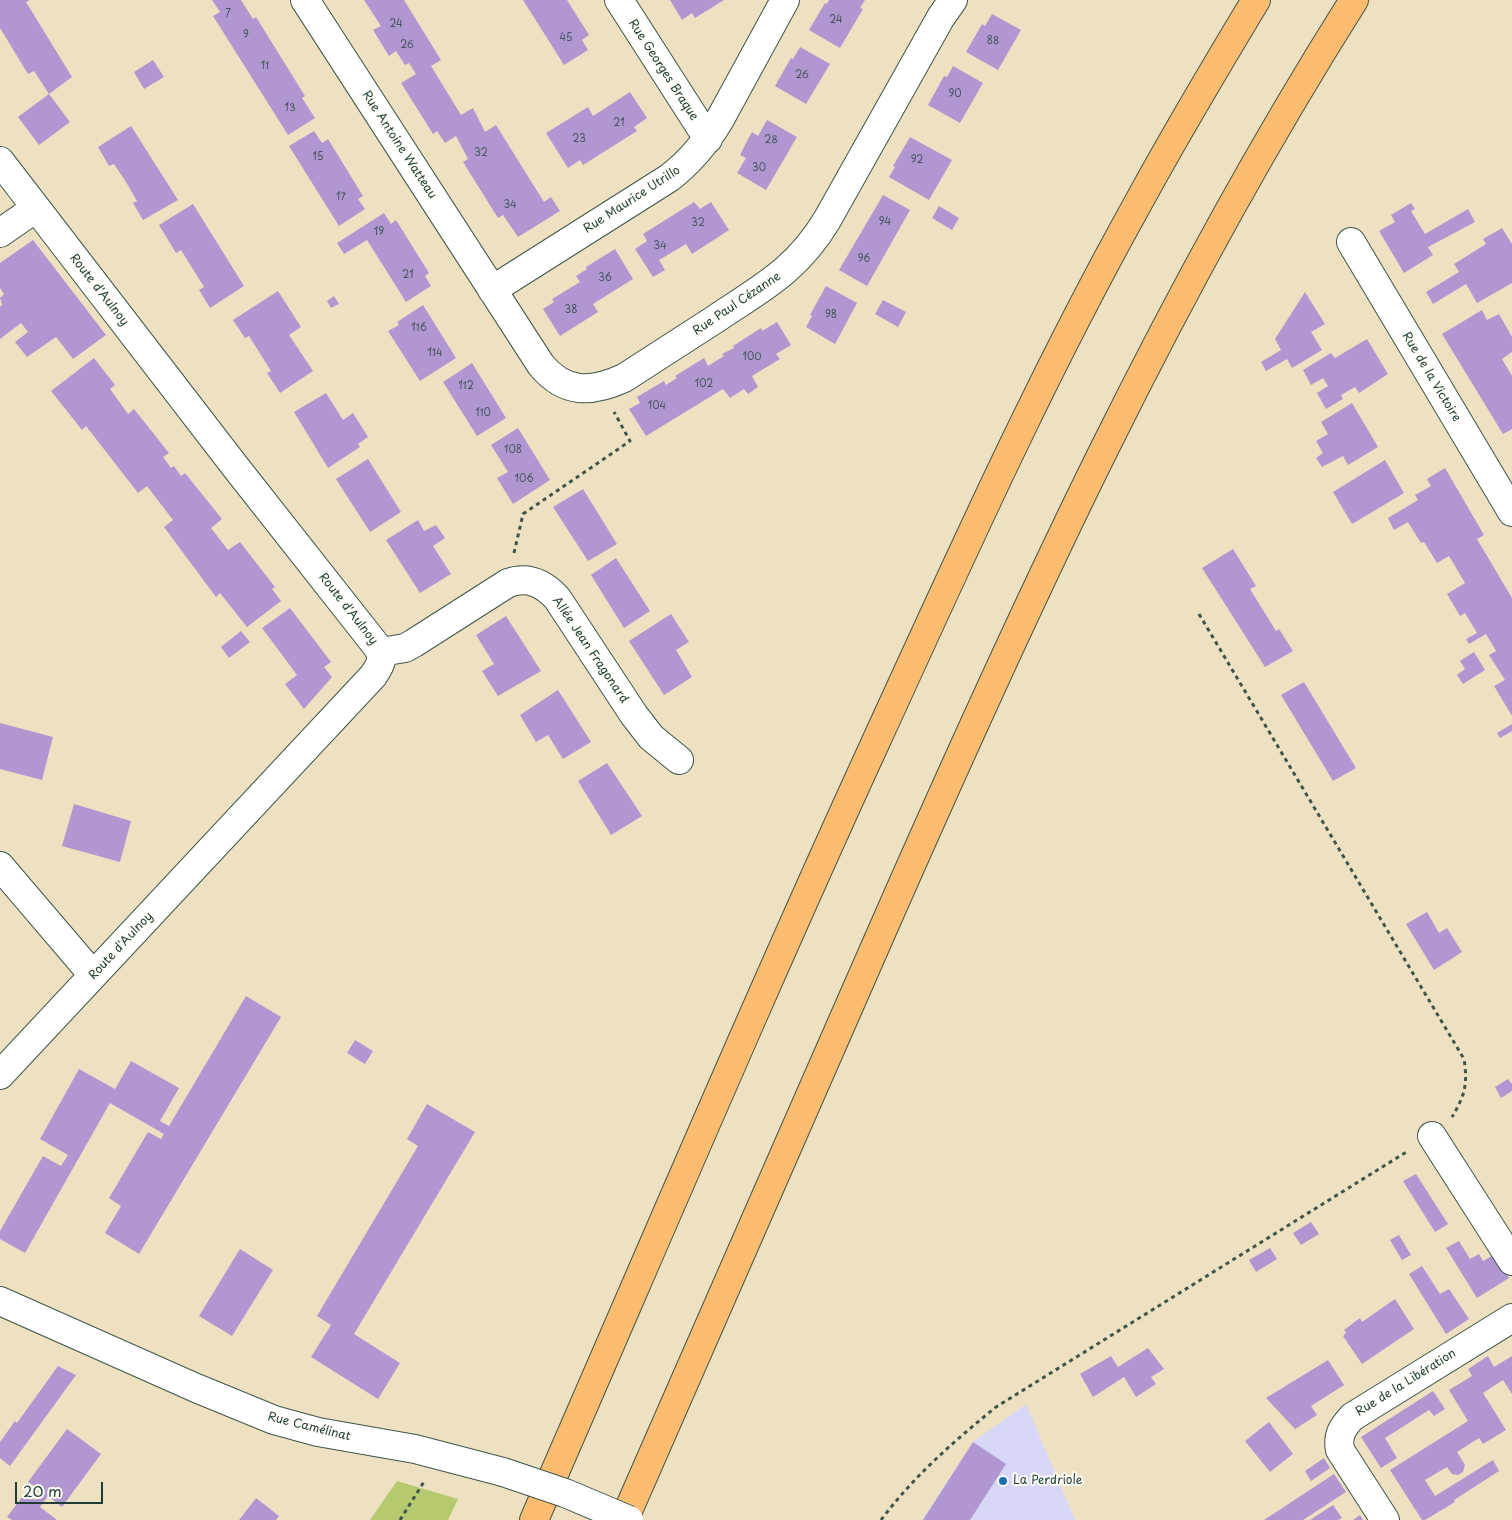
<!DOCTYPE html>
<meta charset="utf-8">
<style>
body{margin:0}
#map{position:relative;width:1512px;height:1520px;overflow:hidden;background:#eee1c2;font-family:"Playpen Sans",sans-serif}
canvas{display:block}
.scale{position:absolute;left:15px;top:1482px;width:88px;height:22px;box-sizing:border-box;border:2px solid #1f3d34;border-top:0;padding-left:6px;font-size:15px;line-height:18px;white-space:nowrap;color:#1f3d34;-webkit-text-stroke:4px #fdfcf7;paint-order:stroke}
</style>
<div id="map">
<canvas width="1512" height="1520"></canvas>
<div class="scale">20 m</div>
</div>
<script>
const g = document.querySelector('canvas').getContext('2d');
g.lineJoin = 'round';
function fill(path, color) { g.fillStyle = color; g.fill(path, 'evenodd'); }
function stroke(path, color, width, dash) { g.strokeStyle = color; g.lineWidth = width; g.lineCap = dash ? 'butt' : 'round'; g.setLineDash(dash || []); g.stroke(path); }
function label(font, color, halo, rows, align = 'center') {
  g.font = font + ' "Playpen Sans",sans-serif'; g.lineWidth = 4; g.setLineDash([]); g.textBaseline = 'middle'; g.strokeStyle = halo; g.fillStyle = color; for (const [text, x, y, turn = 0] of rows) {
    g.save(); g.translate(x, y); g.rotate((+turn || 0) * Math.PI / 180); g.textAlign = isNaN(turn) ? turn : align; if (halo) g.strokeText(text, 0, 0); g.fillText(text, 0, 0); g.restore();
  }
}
fill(new Path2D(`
 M1026,1404l49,116h-153l51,-78z`), '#d9d7f8');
fill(new Path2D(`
 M397,1481l61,18 -10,21h-78z`), '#b5ca6f');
fill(new Path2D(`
 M0,0h30l-4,2 46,75 -23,17 -15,-23 -6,3 -28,-46z
 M212,0h29l12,19 3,-2 49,79 -3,2 13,20 -27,17 -75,-119 7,-4z
 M364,0h40l37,60 -10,6 30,49 12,-7 12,24 11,-7 48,77 7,-5 9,14 -42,26 -15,-22 -5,3 -35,-56 5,-3 -12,-23 -11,7 -8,-12 -4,3 -32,-51 15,-9 -7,-11 -4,2 -9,-14 -7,5 -16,-26 8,-4z
 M523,0h44l22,35 -7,5 6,10 -24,15z
 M670,0h54l-29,18 -3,-5 -10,7z
 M829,0h36l-5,8 3,1 -23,39 -31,-18 16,-27 2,1z
 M992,14l29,16 -23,40 -32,-18 16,-28 3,2z
 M800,47l30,17 -24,40 -31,-18 16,-28 2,1z
 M153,60l11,17 -20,12 -10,-17z
 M953,66l30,17 -23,40 -32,-18 16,-29 3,1z
 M630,92l17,26 -13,9 3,4 -54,34 -3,-5 -12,8 -22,-35 42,-26 5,9z
 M49,94l21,28 -31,23 -21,-28z
 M767,120l30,17 -31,53 -29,-17 9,-15 -6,-3 6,-12 6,-11 6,4z
 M131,126l47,74 -35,20 -10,-17 4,-2 -11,-19 -12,-18 -5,2 -11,-19z
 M314,131l8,12 6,-4 35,57 -5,3 7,10 -26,17 -50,-80z
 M910,137l42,23 -23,40 -40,-23 6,-10 -2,-1z
 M883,195l27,15 -43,76 -28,-16z
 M694,202l6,7 11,-7 18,28 -37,24 -6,-10 -27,16 6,10 -12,7 -18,-28 12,-8 -4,-7z
 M1411,203l4,6 -4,2 14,23 43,-25 7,13 -47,25 5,8 -29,18 -25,-42 16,-9 -4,-7z
 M193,204l51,82 -34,22 -11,-18 5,-3 -23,-37 -5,3 -17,-28z
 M939,206l20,12 -7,12 -20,-12z
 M384,213l7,11 5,-4 33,53 -4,3 6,10 -25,16 -39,-62 -23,14 -7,-11z
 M1502,228l10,16v39l-35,20 -11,-19 -33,20 -7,-12 33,-20 -5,-8 32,-20 -3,-5z
 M33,240l73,95 -33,24 -17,-22 -29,20 -12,-15 13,-10 -7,-9 -21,16v-32l2,-2 -2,-7 4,-4 -4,-6v-25z
 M615,249l18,30 -40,25 5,8 -38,24 -17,-27 11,-7 -2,-3 28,-17 -4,-6 11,-7 -1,-2z
 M826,286l31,17 -22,41 -29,-17 6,-11 -2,-1z
 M278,291l23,36 -12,8 24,36 -33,22 -13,-20 4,-2 -22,-35 -4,2 -12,-18z
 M1305,292l20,32 -14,8 11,18 -30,18 -5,-9 -21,12 -5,-9 20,-12 -6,-11z
 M334,296l5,8 -8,4 -4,-7z
 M883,300l23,12 -8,15 -23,-13z
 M423,305l33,53 -36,23 -32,-50 11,-6 -2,-3z
 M1482,310l5,10 12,-6 13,23v15l-10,7 10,17v53l-9,5 -61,-100z
 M777,322l14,23 -15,9 4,5 -28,17 6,11 -10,7 -4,-5 -14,9 -7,-9 -77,47 -17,-27 11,-6 -3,-6 27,-16 2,4 11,-7 -2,-2 29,-18 4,8 16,-10 -2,-2 12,-6 -1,-2 28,-18 1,3z
 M1367,339l21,35 -29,19 -4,-6 -14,8 2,4 -17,10 -9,-16 11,-7 -5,-8 -12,7 -8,-15 28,-17 4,5z
 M94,358l21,27 -5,4 18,25 6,-5 35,44 -6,4 8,11 3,-2 7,10 4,-3 37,46 -11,9 17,22 12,-8 35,45 -3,2 9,12 -34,26 -27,-34 -4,4 -52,-70 9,-7 -26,-34 -9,7 -52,-67 -4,4 -31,-39z
 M472,363l34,55 -29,18 -34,-54z
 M326,393l17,27 10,-7 15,24 -10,7 2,3 -32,21 -34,-56z
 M1352,403l26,44 -30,18 -5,-9 -21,11 -6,-9 7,-5 -7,-12 12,-7 -7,-12z
 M518,428l32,52 -37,24 -16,-26 11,-6 -17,-27z
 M368,459l33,53 -31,20 -34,-53z
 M1385,460l19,33 -52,31 -19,-32z
 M1445,468l39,67 -7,4 35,59v118l-18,-30 11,-6 -16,-25 7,-4 -10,-17 -17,10 -3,-5 11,-6 -12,-20 -5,3 -13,-22 18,-11 -16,-27 -12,7 -13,-21 -3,1 -13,-21 -14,8 -6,-12 30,-18 -3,-5 16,-9 -4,-7z
 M583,489l34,55 -29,17 -35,-54z
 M418,520l6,11 12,-6 9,13 -12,8 18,28 -31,19 -34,-53z
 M1233,549l23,37 -6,3 26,42 3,-2 14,22 -28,16 -63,-99z
 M616,558l34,53 -26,17 -33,-53z
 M290,608l41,54 -7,5 8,10 -28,32 -19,-25 12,-9 -35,-47z
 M671,614l18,28 -13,8 16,27 -28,18 -35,-54z
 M506,616l35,55 -43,25 -16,-25 12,-7 -18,-29z
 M241,631l9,11 -21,16 -8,-11z
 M1474,652l11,18 -22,14 -6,-9 8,-6 -5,-8z
 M1304,682l52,86 -23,13 -52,-86z
 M558,690l33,52 -28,17 -15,-24 -12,7 -16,-27z
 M0,723l53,14 -11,43 -42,-11z
 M1512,724v7l-12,7 -3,-5z
 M607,763l35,53 -31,19 -33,-54z
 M74,804l57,17 -11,41 -58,-16z
 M1427,912l12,21 8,-5 15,24 -28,18 -28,-46z
 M246,996l35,21 -142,237 -34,-21 16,-27 -12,-8 39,-66 13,7 3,-5 -54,-31 -85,150 -25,-14v-8l43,-75 18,10 7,-11 -28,-16 39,-70 36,20 16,-28 48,27 -19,33 9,5z
 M355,1040l18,11 -8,13 -18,-11z
 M1508,1079l4,5v7l-11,7 -6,-11z
 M427,1104l48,28 -121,202 46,29 -22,36 -67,-42 20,-32 -14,-9 101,-170 -11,-7z
 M1416,1174l32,50 -13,8 -32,-51z
 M1311,1222l8,12 -18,11 -8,-12z
 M1399,1235l12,20 -9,5 -12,-20z
 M1459,1241l11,18 9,-5 4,7 12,-7 14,24 -32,20 -31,-50z
 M1270,1248l7,11 -21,13 -7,-12z
 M240,1249l33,21 -41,66 -33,-20z
 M1422,1266l18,28 9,-5 20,30 -23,15 -37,-60z
 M1395,1299l19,30 -52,35 -19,-28 3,-3 -2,-3 16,-12 2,4z
 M1148,1348l16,21 -13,8 5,7 -20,13 -12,-20 -31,20 -13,-23 31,-18 7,11z
 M1488,1356l6,11 18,-11v38l-9,-14 -20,13 23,37 -23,14 -4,-6 -22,14 8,13 -2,7 -5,3 -6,-1 -5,-7 -22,13 10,16 58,-36 6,11 -45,29 1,2 -30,18h-3l-32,-50 78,-49 -19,-31 23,-14 -4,-7z
 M1328,1360l16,25 -33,21 6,9 -22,14 -29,-31z
 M58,1366l18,9 -66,91 -10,-8v-16l15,-21 2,2z
 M1433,1391l12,18 -11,7 -5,-6 -44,28 12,20 -16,10 -20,-31z
 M1269,1422l24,32 -23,18 -25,-31z
 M67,1429l34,25 -39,53 -14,-11 -8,11 17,13h-45l-5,-3 18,-24 10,7 6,-9 -13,-9z
 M973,1442l33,22 -36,56h-47z
 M1324,1458l6,10 -19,13 -6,-10z
 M1334,1474l12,18 -43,28h-39z
 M256,1498l23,18 -3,4h-37z
 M1333,1505l9,13 -4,2h-28z
 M1360,1515l3,5h-10z`), '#b197d1');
const minor = new Path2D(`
 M305,0l236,365c24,29 50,28 83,13 31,-20 62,-40 93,-60 46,-31 80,-48 110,-98l114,-203 12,-17
 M619,0l89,139
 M0,161l234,304 141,179c10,13 7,19 -2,32l-373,399
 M0,233l36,-25
 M1351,242l161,270
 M492,290l177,-112c21,-16 36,-34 50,-57l66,-121
 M381,652l24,-4 9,-5 94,-60c20,-7 35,0 49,15l77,117 17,22 28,23
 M0,866l93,109
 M1432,1136l80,125
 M0,1301l196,87 78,32 44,12 97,17 88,23
 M1385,1520l-45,-70c-3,-15 3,-23 12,-33l160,-99`);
const highway = new Path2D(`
 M534,1520c114,-261 225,-524 344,-783 82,-179 163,-360 259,-532 38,-70 78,-137 119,-205
 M624,1520c87,-199 175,-399 262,-598 139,-316 283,-630 468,-922`);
stroke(minor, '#3e5649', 30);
stroke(highway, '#3e5649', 30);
stroke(new Path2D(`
 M514,553l9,-39 107,-73 -16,-29
 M1199,614l265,445c4,25 1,36 -12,58
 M400,1520l25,-40
 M881,1520c33,-44 72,-78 115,-113l412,-256`), '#3e5649', 3, [4, 4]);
stroke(minor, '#fff', 28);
stroke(highway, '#fdbc6f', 28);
const minorBridge = new Path2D(`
 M503,1472l62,21 64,27`);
stroke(minorBridge, '#3e5649', 30, []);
stroke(minorBridge, '#fff', 28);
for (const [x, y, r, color] of [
 [1003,1481,5,"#1f6fb2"]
]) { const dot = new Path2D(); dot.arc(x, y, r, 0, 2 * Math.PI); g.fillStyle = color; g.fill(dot); stroke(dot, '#fdfcf7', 2); }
label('10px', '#44545b', null, [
 ["7",228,14],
 ["24",836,20],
 ["24",396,24],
 ["9",246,35],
 ["45",566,38],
 ["88",993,41],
 ["26",407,45],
 ["11",265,66],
 ["26",802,75],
 ["90",955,94],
 ["13",290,108],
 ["21",619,123],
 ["23",579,139],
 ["28",771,140],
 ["32",481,153],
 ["15",318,157],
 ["92",917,160],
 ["30",759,168],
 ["17",341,197],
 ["34",510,205],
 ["94",885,222],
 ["32",698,223],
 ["19",379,232],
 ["34",660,246],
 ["96",864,259],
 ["21",408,275],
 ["36",605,278],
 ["38",571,310],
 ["98",831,315],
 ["116",419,328],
 ["114",435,353],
 ["100",752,357],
 ["102",704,384],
 ["112",466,386],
 ["104",657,406],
 ["110",483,413],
 ["108",513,450],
 ["106",524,479]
]);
label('12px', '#1f3d34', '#fdfcf7', [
 ["Rue Georges Braque",663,70,57],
 ["Rue Antoine Watteau",399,145,57],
 ["Rue Maurice Utrillo",632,200,-33],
 ["Route d'Aulnoy",99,290,52],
 ["Rue Paul Cézanne",737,304,-34],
 ["Rue de la Victoire",1431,377,59],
 ["Route d'Aulnoy",348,609,52],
 ["Allée Jean Fragonard",590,650,56],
 ["Route d'Aulnoy",121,946,-47],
 ["Rue de la Libération",1406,1383,-32],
 ["Rue Camélinat",309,1427,14]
]);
label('12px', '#1f3d34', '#fdfcf7', [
 ["La Perdriole",1013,1481]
], 'left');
</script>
